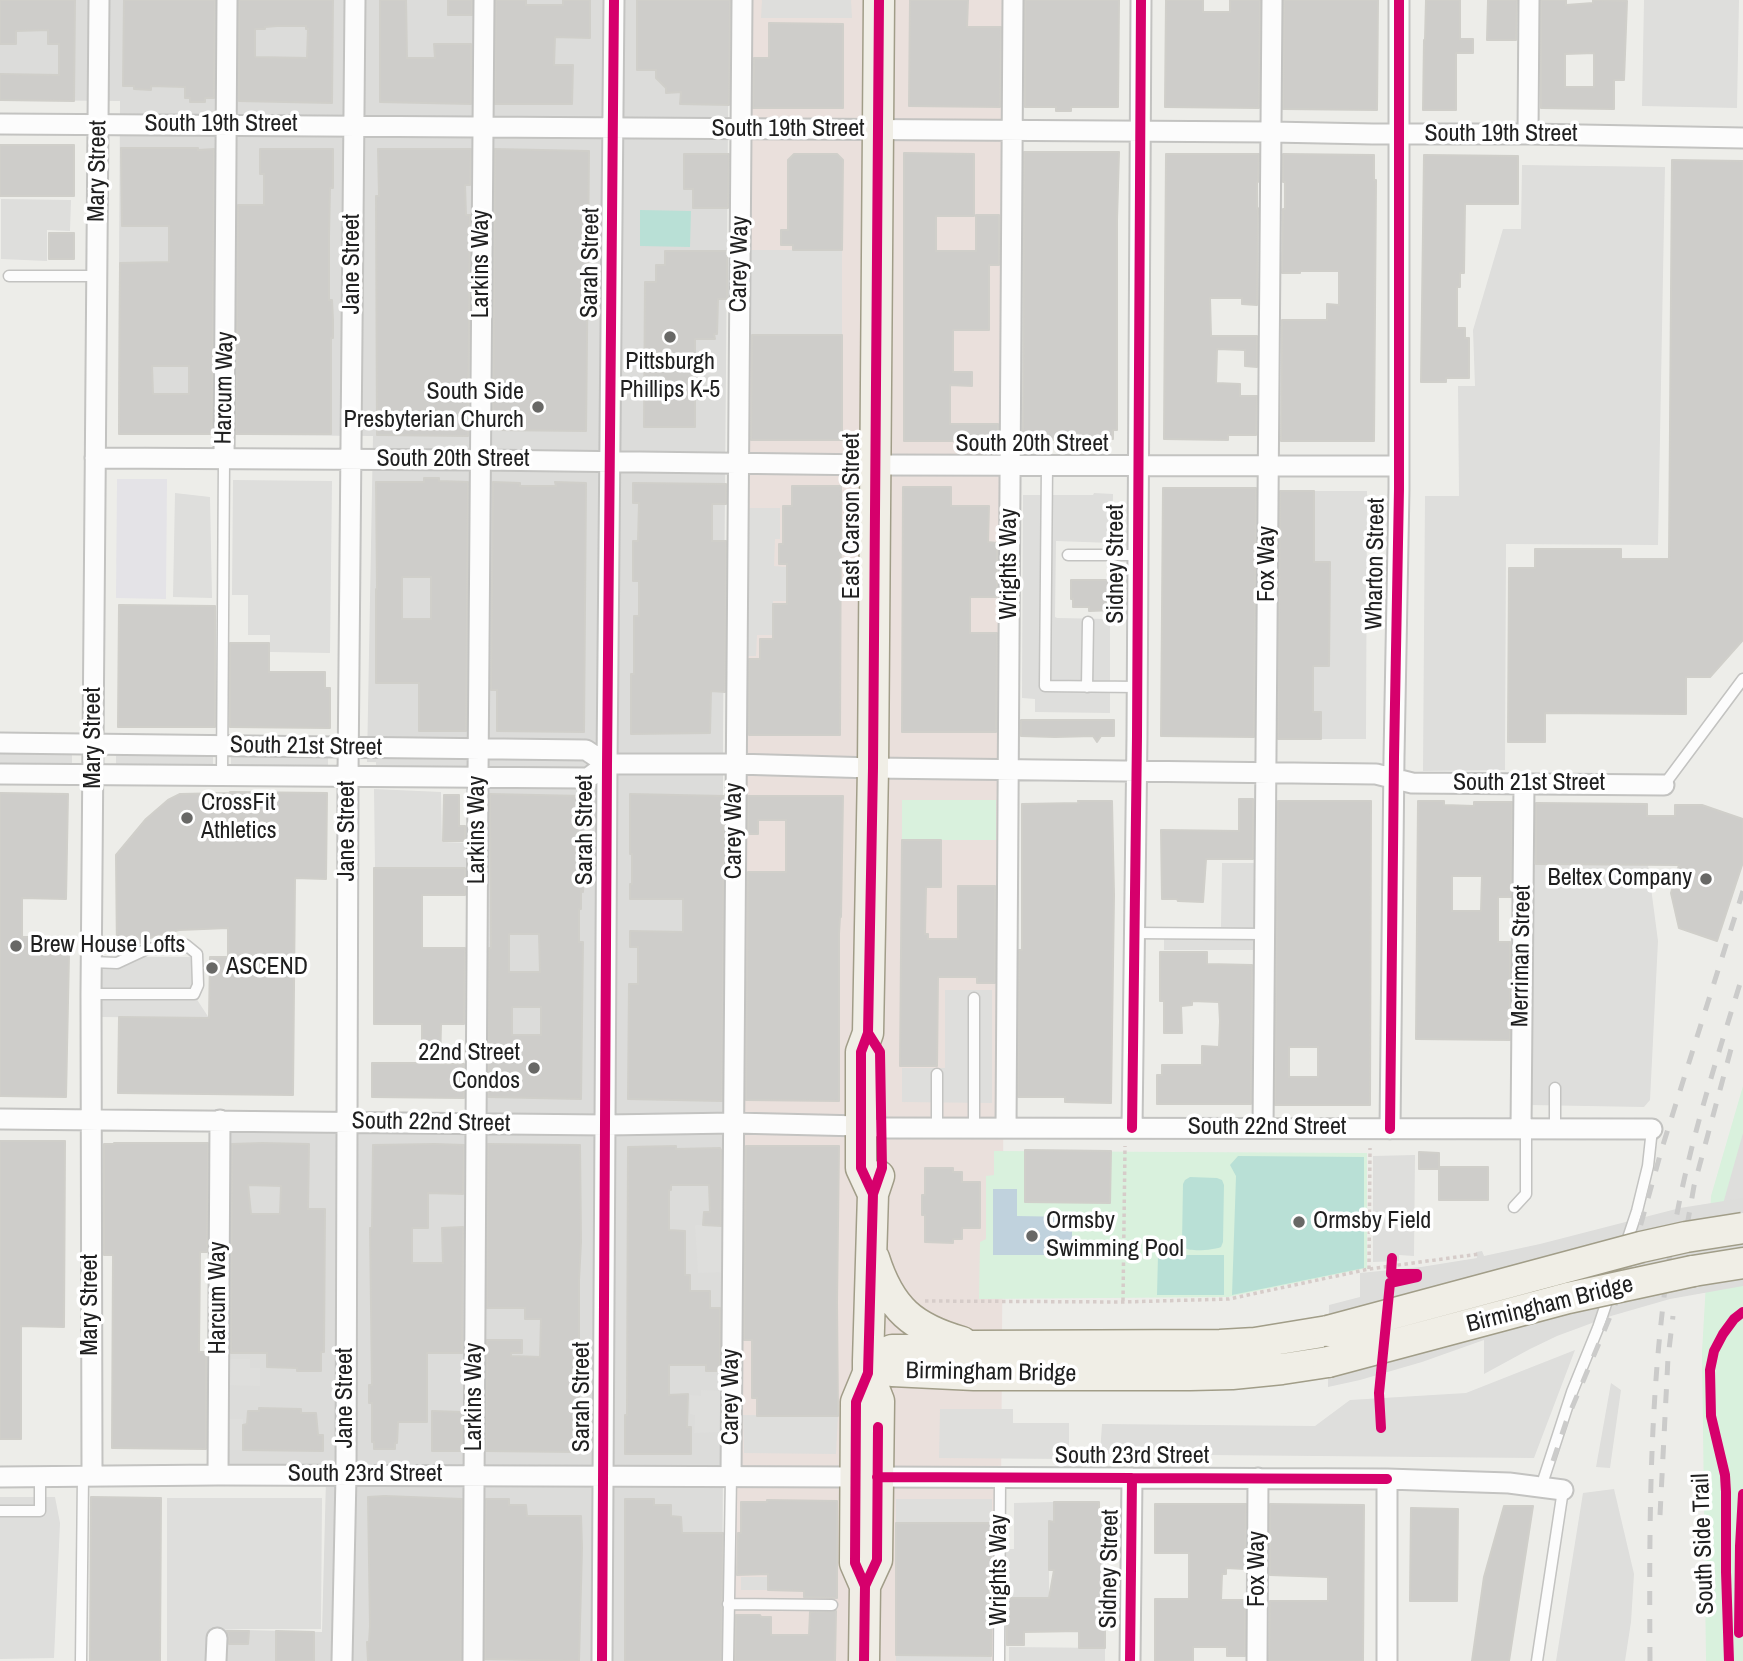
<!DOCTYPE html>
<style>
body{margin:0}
canvas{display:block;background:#edede9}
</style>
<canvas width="1743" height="1661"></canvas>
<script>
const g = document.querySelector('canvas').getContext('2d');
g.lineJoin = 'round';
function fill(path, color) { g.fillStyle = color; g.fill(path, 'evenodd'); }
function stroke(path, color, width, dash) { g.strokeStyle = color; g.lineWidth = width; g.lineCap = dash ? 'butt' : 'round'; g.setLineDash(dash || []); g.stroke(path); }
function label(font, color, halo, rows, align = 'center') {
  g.font = font + ' "Archivo Narrow",sans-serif'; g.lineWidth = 7; g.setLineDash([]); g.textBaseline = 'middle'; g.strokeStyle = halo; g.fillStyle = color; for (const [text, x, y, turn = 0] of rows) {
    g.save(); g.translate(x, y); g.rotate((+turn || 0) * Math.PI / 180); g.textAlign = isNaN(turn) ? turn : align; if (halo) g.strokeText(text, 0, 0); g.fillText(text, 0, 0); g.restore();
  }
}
fill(new Path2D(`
 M0,0h729l-6,734v718l-1,209h-515v-32l115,3 4,-153 -108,-3 3,-351 249,4 1,-365 -104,-2 6,-326 -255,-2 2,-333 -120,-1z`), '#dcdcda');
fill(new Path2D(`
 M741,0h265l-1,858 -5,803h-270z`), '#eae0dc');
fill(new Path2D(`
 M902,800h94v40h-94z
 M1743,1086v575h-37l-4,-309 9,-156z
 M994,1151l373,2v115l-139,29 -249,2 1,-57 6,-3v-63l8,-1z`), '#d9f1dd');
fill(new Path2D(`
 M640,210l51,1 -1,36 -50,-1z
 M1238,1156l126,1v111l-132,27 4,-119 -6,-11z
 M1190,1177l27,1 5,2 2,5 -1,57 -2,5c-7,3 -30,5 -36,1 -1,-1 -2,-3 -3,-5l1,-59 2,-4z
 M1158,1255h66v40h-67z`), '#b9e0d6');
fill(new Path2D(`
 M762,0h89l1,18h-91z
 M1644,0h95l-2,108 -95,-2z
 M1522,165l143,2 -7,378 -152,-1 -1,226 -82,1 2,-275h34l-1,-110h17l-2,-56 30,-101h18z
 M1,199l70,1 -1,31 -23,-1v31l-46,-2z
 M746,250h96v85h-97z
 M233,480l99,1 -2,172 -60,-1v-17h-22v-40h-16z
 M1314,491h53l-1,248h-45v-27h-8v-46h16l1,-103 -16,-1z
 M175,493l35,4 2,101 -39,-1z
 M1094,493l19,1 -1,49 -56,-2 -1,76 2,1 53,1v94l-75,-1v-13l-13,-1 1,-203h70z
 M746,508h34v31h-5l-1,27 12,1v34h-13v34h-16l-1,21h-10z
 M0,750h72v17h-72z
 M116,753h97v15l-97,-1z
 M231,753l97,1v15h-97z
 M485,755h101v14h-101z
 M376,756h94v15h-94z
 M374,789l67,3 1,50 27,1v24h-94z
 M1222,863h33v87h-91v-23h57z
 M1533,864l115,1 10,76 -8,159 -6,7 -114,-2z
 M138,957h55l1,38 15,23 -109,-1 1,-48h16z
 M945,990h47v113l-90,-1v-34h43z
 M1743,1133v130l-35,-6z
 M1415,1155l-1,101 -15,-1v6l-26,1v-106z
 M726,1224l1,48 -29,1 -3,-48z
 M1575,1350l-41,108 -434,-4 2,-30 213,2 35,-26 116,-7z
 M226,1359h24v9h10v18l-34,-1z
 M1611,1383l10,7 -11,78 -14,-1z
 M701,1390l22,1v41l-29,1 1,-18 -5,-1v-19l11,1z
 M940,1409h73v14h56v36l-130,-1z
 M743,1415l95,1 -2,38 -92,-1z
 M227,1419h16v31h-16z
 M1614,1489l20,85 -3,48 -6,39h-69l27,-168z
 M0,1497h55l5,26 -6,135 -54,1z
 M167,1498h155l-1,131h-113l-1,32h-40z
 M896,1499h96v24h-96z
 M1054,1502v19l-5,1v75h-49l-1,-48h15v-46z
 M741,1577h27v13h-27z
 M1009,1647l96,1v13h-96z
 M896,1655l95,1v5h-95z`), '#dededc');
fill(new Path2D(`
 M117,479h50l-1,120 -50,-1z`), '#e4e3e7');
fill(new Path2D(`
 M993,1189h24v27l55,1v38h-79z`), '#c0d2dd');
fill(new Path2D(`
 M1743,1198v88l-73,13 -59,17 -54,20 -27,13 -46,25v-34l-62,22 -62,18 -32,7 1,-82 31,-8v-24l61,-6 56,-9 -1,-6 6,-1 2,5 56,-12 140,-36z`), '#dddddb');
const building = new Path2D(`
 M0,0h75l-1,101 -74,-1v-26l59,1v-31h-11v-14l-32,1v13h-16z
 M124,0h91l-1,98h-9v4h-15v-4h-5v-11l-34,-1v4l-17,-1v-3h-11z
 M239,0h94l-1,103 -93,-2zM277,26h29v3h2l-1,29 -52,-1v-28h10v-2z
 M380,0h26l1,58h28l-1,-14h37v60l-91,-2z
 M448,0h24v15h-24z
 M496,0h30v5h37v-5h27v38l-35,-1 -1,28h19l-1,39h-77z
 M637,0h93l-1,105 -49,-1 1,-12 -15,1v-5l-10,-10v-8h-19z
 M910,0h58l-1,27h34l-1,80 -91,-1z
 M1025,0h94l-1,107h-47v4h-15v-4h-31z
 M1166,0h37v12h27v-12h30l-1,108 -94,-1z
 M1284,0h94l-1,110 -94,-1z
 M1426,0h34v39h13v14h-17v57h-33l1,-70h1z
 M1488,0h29l-1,40h-29z
 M1541,0h25v5l27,-2v-3l34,1 -3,79h-10v29l-73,-1zM1594,53v34h-29v-33z
 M769,23l74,1v84h-90l1,-50h15z
 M0,145h74v51h-74z
 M121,148h77v2l16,-1 -2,285h-93l1,-171 49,-1v-36h-47zM152,366h37v28h-36z
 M260,149h73v39h-3l-1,48v64h3l1,20v18h-2v96h-95l2,-229h26v-31h-4z
 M378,149h93l-1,36h-5l1,30h4l-2,221 -91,-1 -1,-239h3z
 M495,149l94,2 -3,280 -93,-1z
 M1024,152h95l-2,68v210h-4v9l-90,1z
 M904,153l70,1v62h-38v35h40v-36h23v50h-10v65h-36v42h19v14l-22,-1v39h48v17h-94z
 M684,154h45l-1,54h-35v-19h-9z
 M794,154h43l6,6 -1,90h-49v-5h-12v-15h7v-70z
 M1166,154h93l-1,28h-1v26h1l-1,97 -15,-1v-6h-32l1,38h46v31l-12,-1v-16l-28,-1 -1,34 24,1v12h17l-1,39h-28v5l-64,-1z
 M1283,154l91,1v25h2l-2,261h-93l1,-121h45v-16l12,1v-34h-39v2h-18l1,-64h2v-27h-2z
 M1424,155l94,1v48h-53l-1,69h-4v14h-3v41h8v10h4v40h-23v4h-25z
 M1672,160l71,1v479l-33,37h-24v37l-141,-1v29h-37l1,-174h26v-19h86v10h48z
 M49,233h25v26h-25z
 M665,251h62v48h-9l-1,35h-3l1,5h-20v88h-51l1,-145h11v-17h9z
 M752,335h90v105h-91z
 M424,478h15v3l29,1 -2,249h-47v-48h-43v-94h1l-1,-107h48zM402,577h29v42h-29z
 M493,482l27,1v3h36l-1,-4 31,1 -2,249 -87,-1v-41h-6z
 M633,483l93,1v20h-14v37h14l-1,151 -14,-1 -1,42 -79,1v-60h3v-58h5v-35h-6v-40h5l1,-38h-6z
 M792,486h49l-1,249h-91v-76h11v-20h13v-35h14v-40h-8v-20h4v-38h9z
 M903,487h48v19h38l-1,36 9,1v54h-27v36h27l-1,99h-94z
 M1163,488h93l-2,249 -93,-1z
 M1280,491h34v71h16l-1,104h-16v46h8v27h-43z
 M1071,580h44v30l-26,1v-4h-16v-8h-2z
 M119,605l96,1v121h-97z
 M230,643h39v29h56v16h5v40l-100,-1z
 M1021,720h93v16h-13l-4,6 -4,-6 -38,1 -34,-1z
 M230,792l97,1 -1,86 -31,-1 -2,217 -175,-2 1,-76 90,1 1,-61h18v-29l-49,2 -29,8 -33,16 -1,-99 30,-36 22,-19 12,-6 50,-1z
 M0,793l68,1 -2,105 -44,-1v39h9v17h38l-3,143 -66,-1z
 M490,794l93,2 1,80 -1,16 -2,-1v18h-2v33h4l-2,157 -93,-2 1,-149h2zM509,934h30l1,38h-31zM512,1007h29v28h-29z
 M630,794l94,2 -2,305 -94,-2 1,-115h9v-37h-8v-16l53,1v-33h-53v-15h2v-30h-2z
 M444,795h15v31h6v15h-22z
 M748,796h95l-2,121h-1l-1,17v167l-93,-1 2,-228h38v-52h-28v14h-10z
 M1239,799h14v60h-47l-3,43 -25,-1 -1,-2h-15l-1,-69 78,1z
 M1078,801h34l2,94 -3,208 -46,-1v-5h-47l1,-147h3v-146l57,-1z
 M1278,801h93l-1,304h-95zM1289,1047h29v30h-29z
 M1418,801h26v4l30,1v-4h38l-1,95h-13v45h12v98l-94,-1zM1452,876h30l-1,35h-29z
 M1536,803l111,1v12h28v-11h27l41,14v43l-26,79 -38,-13 -8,-35 8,-28 -143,-1z
 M902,840h39v47h-15l-1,47h3v5h30v-53h37v97h-18v-6h-39l-1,89h-37z
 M374,868h91v27h-43v53h43l-1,76h-23l-1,40h24v34l-92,-1v-34h50v-39h-48z
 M1160,952h47v12l45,1 -1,139h-94v-29h5v-10h40v-19l17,1 1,-26 -1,-19 -27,-1v4l-11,1 1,27h-18v-32h-4z
 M0,1141h65l-1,186 -43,-1v113h-21z
 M114,1143h94l-1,109h-7l-1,100h7v97l-94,-1 1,-193h-9v-111h10z
 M262,1143l47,1 -1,65h17l-1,143h-3v19h-24v-3l-30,-1v-14h-36l1,-209zM248,1185l33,1 -1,28h-29z
 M435,1144l29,1 -1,49 -35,-1v35h-16v35h31l-1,-35 21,-1 -1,126h-35v69h-29l-1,21h-2v6h-21v-7h-2v-39h-3v-18h3l-2,-157h2l1,-83z
 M488,1144l92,1 1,97 -2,38v135h-2l-1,37 -90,-1 1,-111h35v13h-11v3l29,1 1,-38h-16v-11h-38z
 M676,1146v3l44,-1 1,2v76l-18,-1 1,-13h6l-1,-27h-38v5h-2v40l16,1v44h5v16h20v17h10v63h-14v-6h-37v30l19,-1 -1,33h4v27h-66v-39h2l1,-268z
 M746,1146h93l-2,156 1,114h-81v-18h-5v-58h-8z
 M1025,1150l86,1 -1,52 -85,-1z
 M1419,1152l20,1v14h49v33h-49v-31h-20z
 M925,1168h28v4h9v10h18v46h-18v11h-9v4l-28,-1v-27h-3v-20h3z
 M259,1408l42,1v4h15l2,22h5v16l-80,-1v-25l4,-1 1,-13h11z
 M432,1411l30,1v39h-30z
 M385,1496l77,3 -1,162h-93l-1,-19h2l1,-16 -2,-129z
 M91,1497l70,1 -1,163h-70z
 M486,1499h23v6h17l1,11h54l1,32 -3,113 -94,-2z
 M625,1499h29v6h17v11l10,1 1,16h41l-2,128h-96z
 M767,1500l70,1v97l-33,-1v-6l-36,-1v-16l-31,1 1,-42h3v-31h26z
 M1054,1502h45v9h8l1,37 -3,1v99h-26v-17l-55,1v13h-17v-47h42l5,-28h-5v-49l5,1z
 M1155,1504h91l-1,65 -19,-1v6h-4l-1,26h24v56h-18v-9h-34v14h-38v-62h34v-46h-34z
 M1270,1504l94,1 -1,156h-94l1,-60h58v-24l-58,-2z
 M1504,1506h29l-24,155h-37l12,-84z
 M1411,1508l47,1 -1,92h-47z
 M896,1523h96l-1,133 -95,-1z
 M836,1611l-1,50h-100l1,-46h24l1,2h10v18h38l1,-23z
 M227,1631h22l-1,13h-19v-6z
 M276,1631l38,1v29h-38z`);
fill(building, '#cecdca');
stroke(building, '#d0cfca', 2);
const lane = new Path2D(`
 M9,276h87
 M1047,466l-2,220 92,1
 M1068,555h70
 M1087,687l1,-65
 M222,776l2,-317
 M1664,785l79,-106
 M1134,933l131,1
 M91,994h103l4,-9 -1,-31 -11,-9 -39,4 -30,14 -26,-1
 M937,1128v-54
 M974,1128v-130
 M1555,1129v-41
 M1514,1207l12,-13v-65
 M1541,1487l31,-95 26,-64 39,-117 11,-45 4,-37
 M0,1511h40v-35
 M728,1604l104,1
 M81,1661l2,-185
 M728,1661l3,-184
 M999,1661l1,-183
 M1537,1661l26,-171`);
const street = new Path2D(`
 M0,124l1271,8 102,2h155l215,4
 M1528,134l1,-134
 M95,458l386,2 394,5 523,1
 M224,459l3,-459
 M0,743l586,7 21,14
 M0,774l588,4 19,-14h129l137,4 503,6 36,9 252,2
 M0,1119l606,6 128,-2 127,3
 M881,1128l771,1
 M1006,1128l7,-1128
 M1132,1128l5,-392 4,-736
 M1263,1128l9,-1128
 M1390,1129l4,-372 5,-268v-489
 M1521,1129l3,-345
 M92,1475l-1,-481 8,-994
 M218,1475l2,-355
 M0,1477l218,-2 637,2
 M731,1477l11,-1477
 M877,1477l510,2 122,4 54,7
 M216,1661l1,-23
 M342,1661l4,-185 2,-700 7,-776
 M473,1661l5,-884 6,-777
 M602,1661l5,-897 7,-764
 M1130,1661l2,-183
 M1257,1661l1,-183
 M1387,1661v-182`);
const primary = new Path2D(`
 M873,1194l-12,-26v-116l7,-19 5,-265 6,-768
 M874,1258c16,51 39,70 88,84
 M1693,1271l50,-8
 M868,1361l24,-11h37l43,-4 248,-1 35,-2 73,-12
 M868,1361l24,10 82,4h216l42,-1 50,-5 46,-7
 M865,1586l-10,-23 1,-161 12,-29
 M864,1661l1,-75 12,-26 2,-159 -11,-28v-12l5,-167 6,-18`);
stroke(lane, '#c3c3c1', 13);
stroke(street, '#c3c3c1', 23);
stroke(primary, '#a19d88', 33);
stroke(new Path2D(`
 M1369,1269l1,-121
 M1390,1283l1,-9
 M925,1301l198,1 106,-3 140,-30 110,-15
 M1123,1301l2,-155`), '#d6ccc9', 3.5, [3.5, 3.5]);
stroke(lane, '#fcfcfc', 10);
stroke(street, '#fcfcfc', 19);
stroke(primary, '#f0eee6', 30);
stroke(new Path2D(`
 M1687,1226l7,-40 37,-137
 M1553,1461l13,-39 51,-122 12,-33 33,-119 81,-257
 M1660,1515l8,-157 5,-42
 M1650,1661c-1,-158 -1,-317 32,-472 16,-73 39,-144 61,-215`), '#cbcbca', 5, [14, 14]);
const primaryBridge = new Path2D(`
 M1328,1331l313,-84 45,-10 57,-9
 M1328,1362l240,-64 125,-27`);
stroke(primaryBridge, '#a19d88', 33, []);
stroke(primaryBridge, '#f0eee6', 30);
stroke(new Path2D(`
 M1132,1128l5,-392 4,-736
 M1390,1129l4,-372 5,-268v-489
 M873,1194l-12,-26v-116l7,-19 5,-265 6,-768
 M1381,1428l-2,-35 11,-110 27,-6v-3h-26l1,-16
 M877,1477l510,2
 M865,1586l-10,-23 1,-161 12,-29 5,-179 9,-26 -2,-116 -12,-19
 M1739,1633l1,-87 3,-52
 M602,1661l5,-897 7,-764
 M864,1661l1,-75 12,-26 1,-133
 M1130,1661l2,-183
 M1729,1661l-3,-89v-80l-1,-17 -14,-59 -1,-46 4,-19 9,-17 11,-15 9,-7`), '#d6006c', 10);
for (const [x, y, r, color] of [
 [670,337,7,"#686866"],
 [538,407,7,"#686866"],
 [187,818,7,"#686866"],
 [1706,879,7,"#686866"],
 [16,946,7,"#686866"],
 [212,968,7,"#686866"],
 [534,1068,7,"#686866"],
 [1299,1222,7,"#686866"],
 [1032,1236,7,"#686866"]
]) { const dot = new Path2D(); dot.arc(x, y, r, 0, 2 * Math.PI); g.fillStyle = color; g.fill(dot); stroke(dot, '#fff', 2.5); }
label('24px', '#202020', '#fff', [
 ["South 19th Street",221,125],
 ["South 19th Street",788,130],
 ["South 19th Street",1501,135],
 ["Mary Street",98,171,-89],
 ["Sarah Street",591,263,-89],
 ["Jane Street",353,264,-90],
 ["Larkins Way",482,264,-90],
 ["Carey Way",740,264,-89],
 ["Harcum Way",225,388,-89],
 ["South 20th Street",1032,445],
 ["South 20th Street",453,460],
 ["East Carson Street",853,516,-90],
 ["Wrights Way",1010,564,-90],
 ["Sidney Street",1117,564,-90],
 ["Fox Way",1268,564,-90],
 ["Wharton Street",1376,564,-89],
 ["Mary Street",94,738,-90],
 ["South 21st Street",306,747,1],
 ["South 21st Street",1529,784],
 ["Larkins Way",478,830,-90],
 ["Sarah Street",586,830,-90],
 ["Jane Street",348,831,-90],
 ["Carey Way",735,831,-90],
 ["Merriman Street",1522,956,-89],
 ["South 22nd Street",431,1123,1],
 ["South 22nd Street",1267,1128],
 ["Harcum Way",219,1298,-90],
 ["Mary Street",91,1305,-90],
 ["Birmingham Bridge",1550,1305,-14],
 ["Birmingham Bridge",991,1373,1],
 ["Larkins Way",475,1397,-90],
 ["Sarah Street",583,1397,-90],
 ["Carey Way",732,1397,-90],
 ["Jane Street",346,1398,-90],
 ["South 23rd Street",1132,1457],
 ["South 23rd Street",365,1475],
 ["South Side Trail",1704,1544,-92],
 ["Sidney Street",1110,1569,-89],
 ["Fox Way",1258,1569,-90],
 ["Wrights Way",1000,1570,-90]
]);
label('24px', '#202020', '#fff', [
 ["Pittsburgh",670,363,"center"],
 ["Phillips K-5",670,391,"center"],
 ["South Side",524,393,"right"],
 ["Presbyterian Church",524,421,"right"],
 ["CrossFit",201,804],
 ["Athletics",201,832],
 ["Beltex Company",1692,879,"right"],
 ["Brew House Lofts",30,946],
 ["ASCEND",226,968],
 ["22nd Street",520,1054,"right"],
 ["Condos",520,1082,"right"],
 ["Ormsby",1046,1222],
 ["Swimming Pool",1046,1250],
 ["Ormsby Field",1313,1222]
], 'left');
</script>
